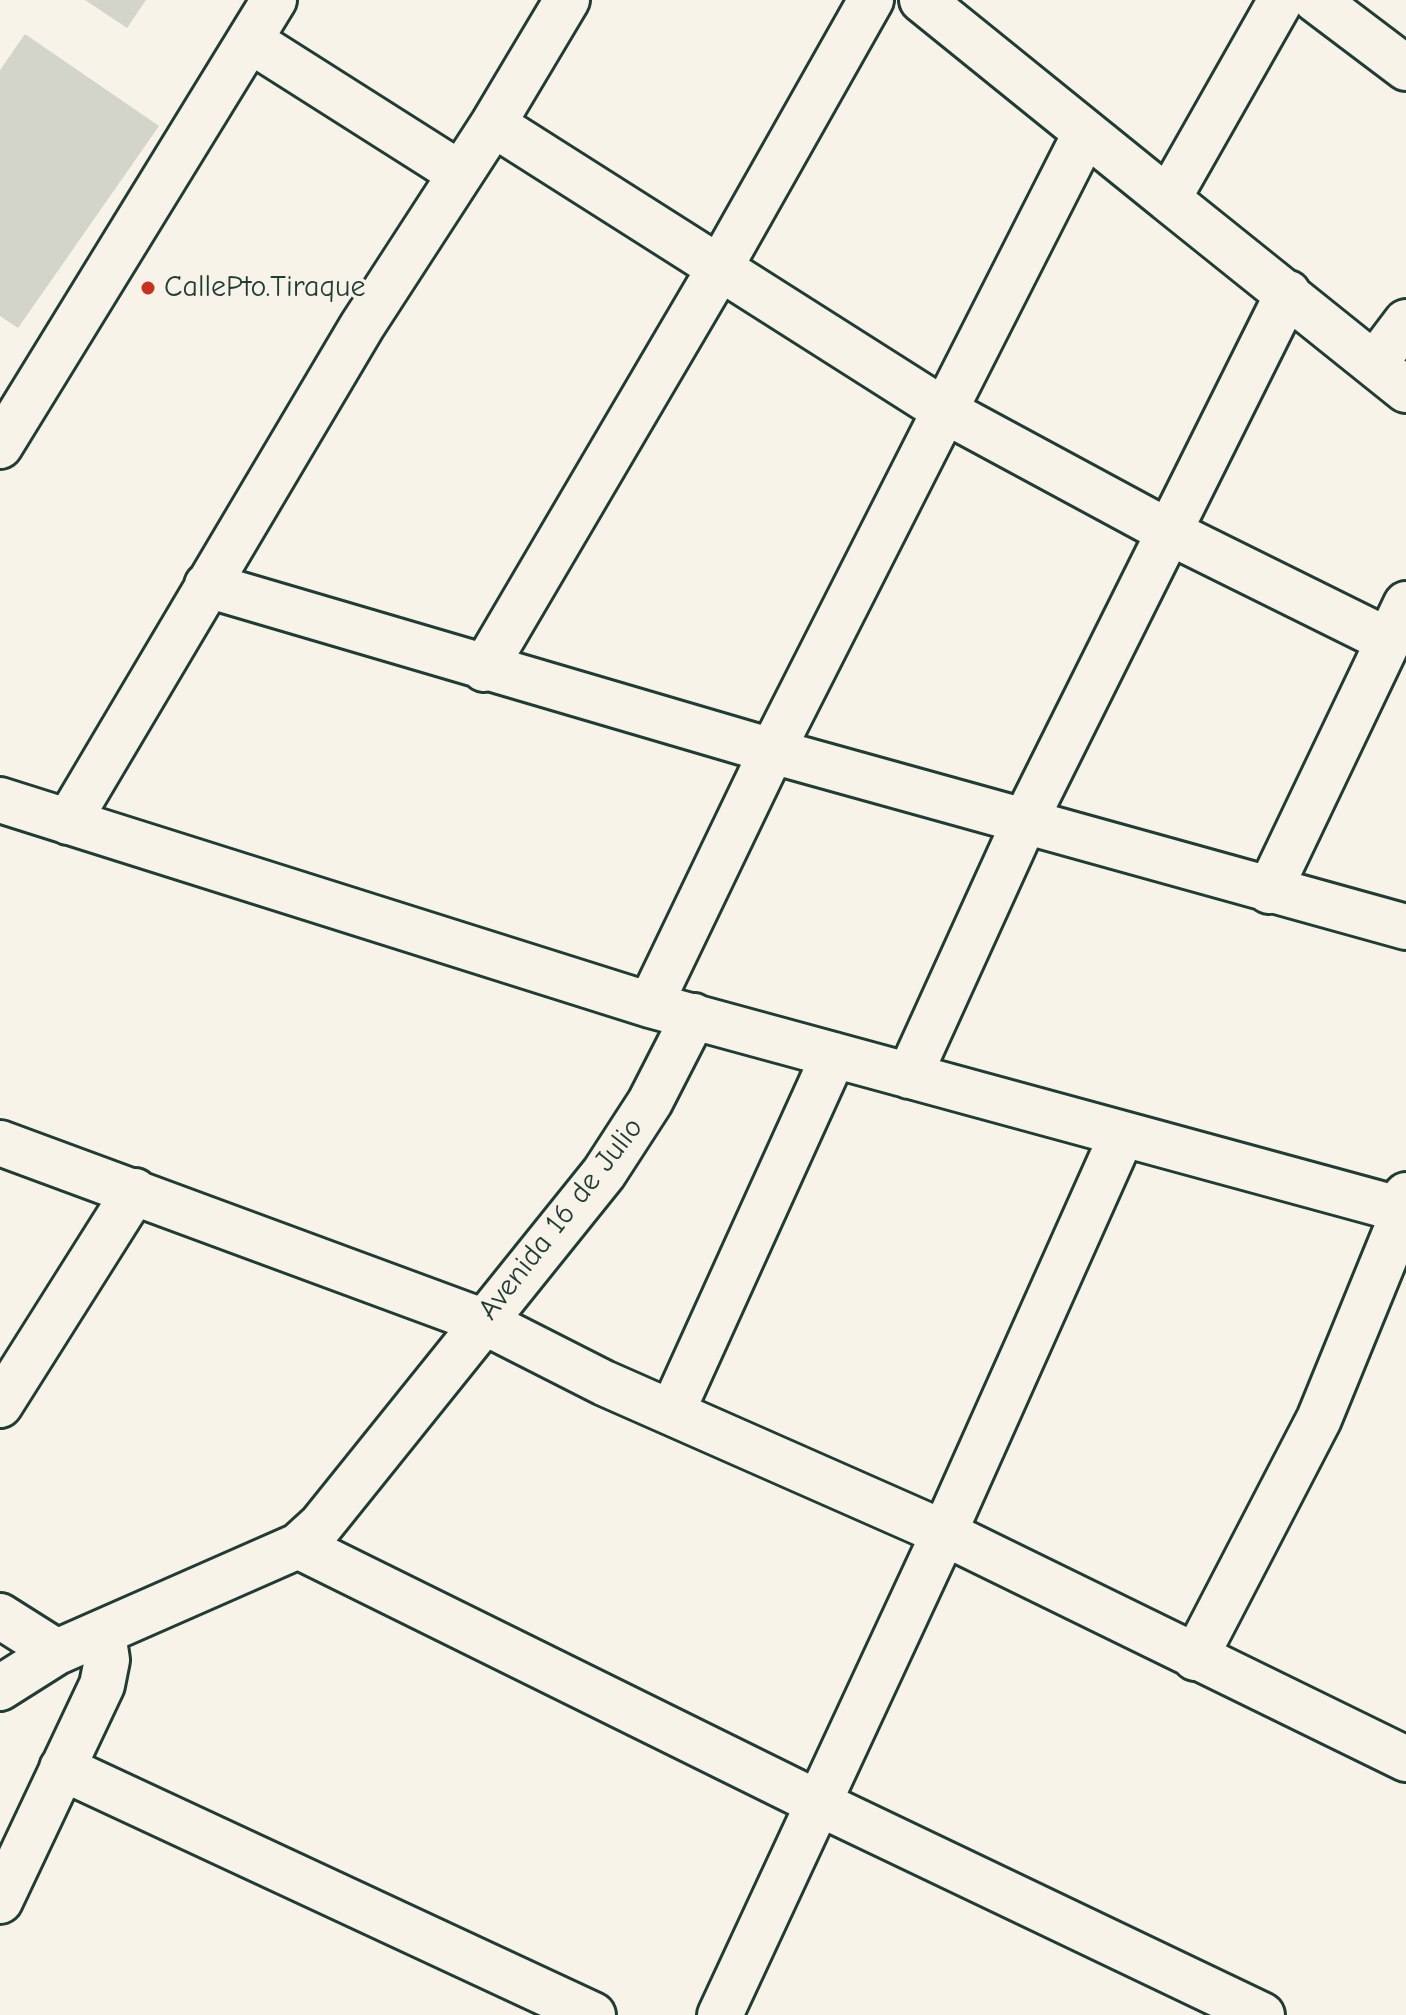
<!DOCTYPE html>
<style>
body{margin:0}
canvas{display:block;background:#f7f3e8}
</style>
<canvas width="1406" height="2015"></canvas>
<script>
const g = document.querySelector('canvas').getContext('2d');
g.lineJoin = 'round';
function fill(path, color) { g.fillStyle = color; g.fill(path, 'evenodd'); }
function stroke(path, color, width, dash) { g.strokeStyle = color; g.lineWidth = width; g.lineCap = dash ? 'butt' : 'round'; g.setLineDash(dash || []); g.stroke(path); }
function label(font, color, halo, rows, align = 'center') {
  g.font = font + ' "Comic Neue",sans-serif'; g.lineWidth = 7; g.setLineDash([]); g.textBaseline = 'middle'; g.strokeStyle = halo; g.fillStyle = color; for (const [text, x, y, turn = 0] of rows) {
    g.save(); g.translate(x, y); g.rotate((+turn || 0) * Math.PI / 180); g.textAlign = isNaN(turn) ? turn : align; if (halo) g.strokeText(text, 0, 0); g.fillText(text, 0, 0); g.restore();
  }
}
fill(new Path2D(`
 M85,0h61l-19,28z
 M25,34l134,92 -141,202 -18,-12v-246z`), '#d3d5ca');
const minor = new Path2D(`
 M922,0l246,199 113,-199
 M1316,0l90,68
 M251,41l208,132
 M493,124l452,287 224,121 218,108
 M1168,199l238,191
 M1375,363l31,-41
 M0,446l274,-446
 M207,585l565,166 634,176
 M484,669l235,-400 152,-269
 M0,800l650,205 756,206
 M68,822l294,-496 131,-202 74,-124
 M1269,891l137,-287
 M650,1005l122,-254 313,-617
 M909,1076l116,-255 263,-528
 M0,1143l482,178 122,62 340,150 462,226
 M0,1405l135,-214
 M672,1412l162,-357
 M298,1546l520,257 444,212
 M0,1616l57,36
 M1195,1658l124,-239 85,-208 2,-16
 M0,1688l57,-36 241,-106 23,-21 283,-352 46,-71 44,-86
 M62,1768l531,247
 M0,1901l102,-216 5,-25 -4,-27
 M720,2015l224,-482 178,-398`);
stroke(minor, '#1f3d34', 50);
stroke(minor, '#f7f3e8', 44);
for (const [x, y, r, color] of [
 [148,288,8,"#c8321e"]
]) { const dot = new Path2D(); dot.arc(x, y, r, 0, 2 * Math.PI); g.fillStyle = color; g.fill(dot); stroke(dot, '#f7f3e8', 3); }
label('30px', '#1f3d34', '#f7f3e8', [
 ["CallePto.Tiraque",164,288]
], 'left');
label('30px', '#1f3d34', '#f7f3e8', [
 ["Avenida 16 de Julio",561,1219,-52]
]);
</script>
